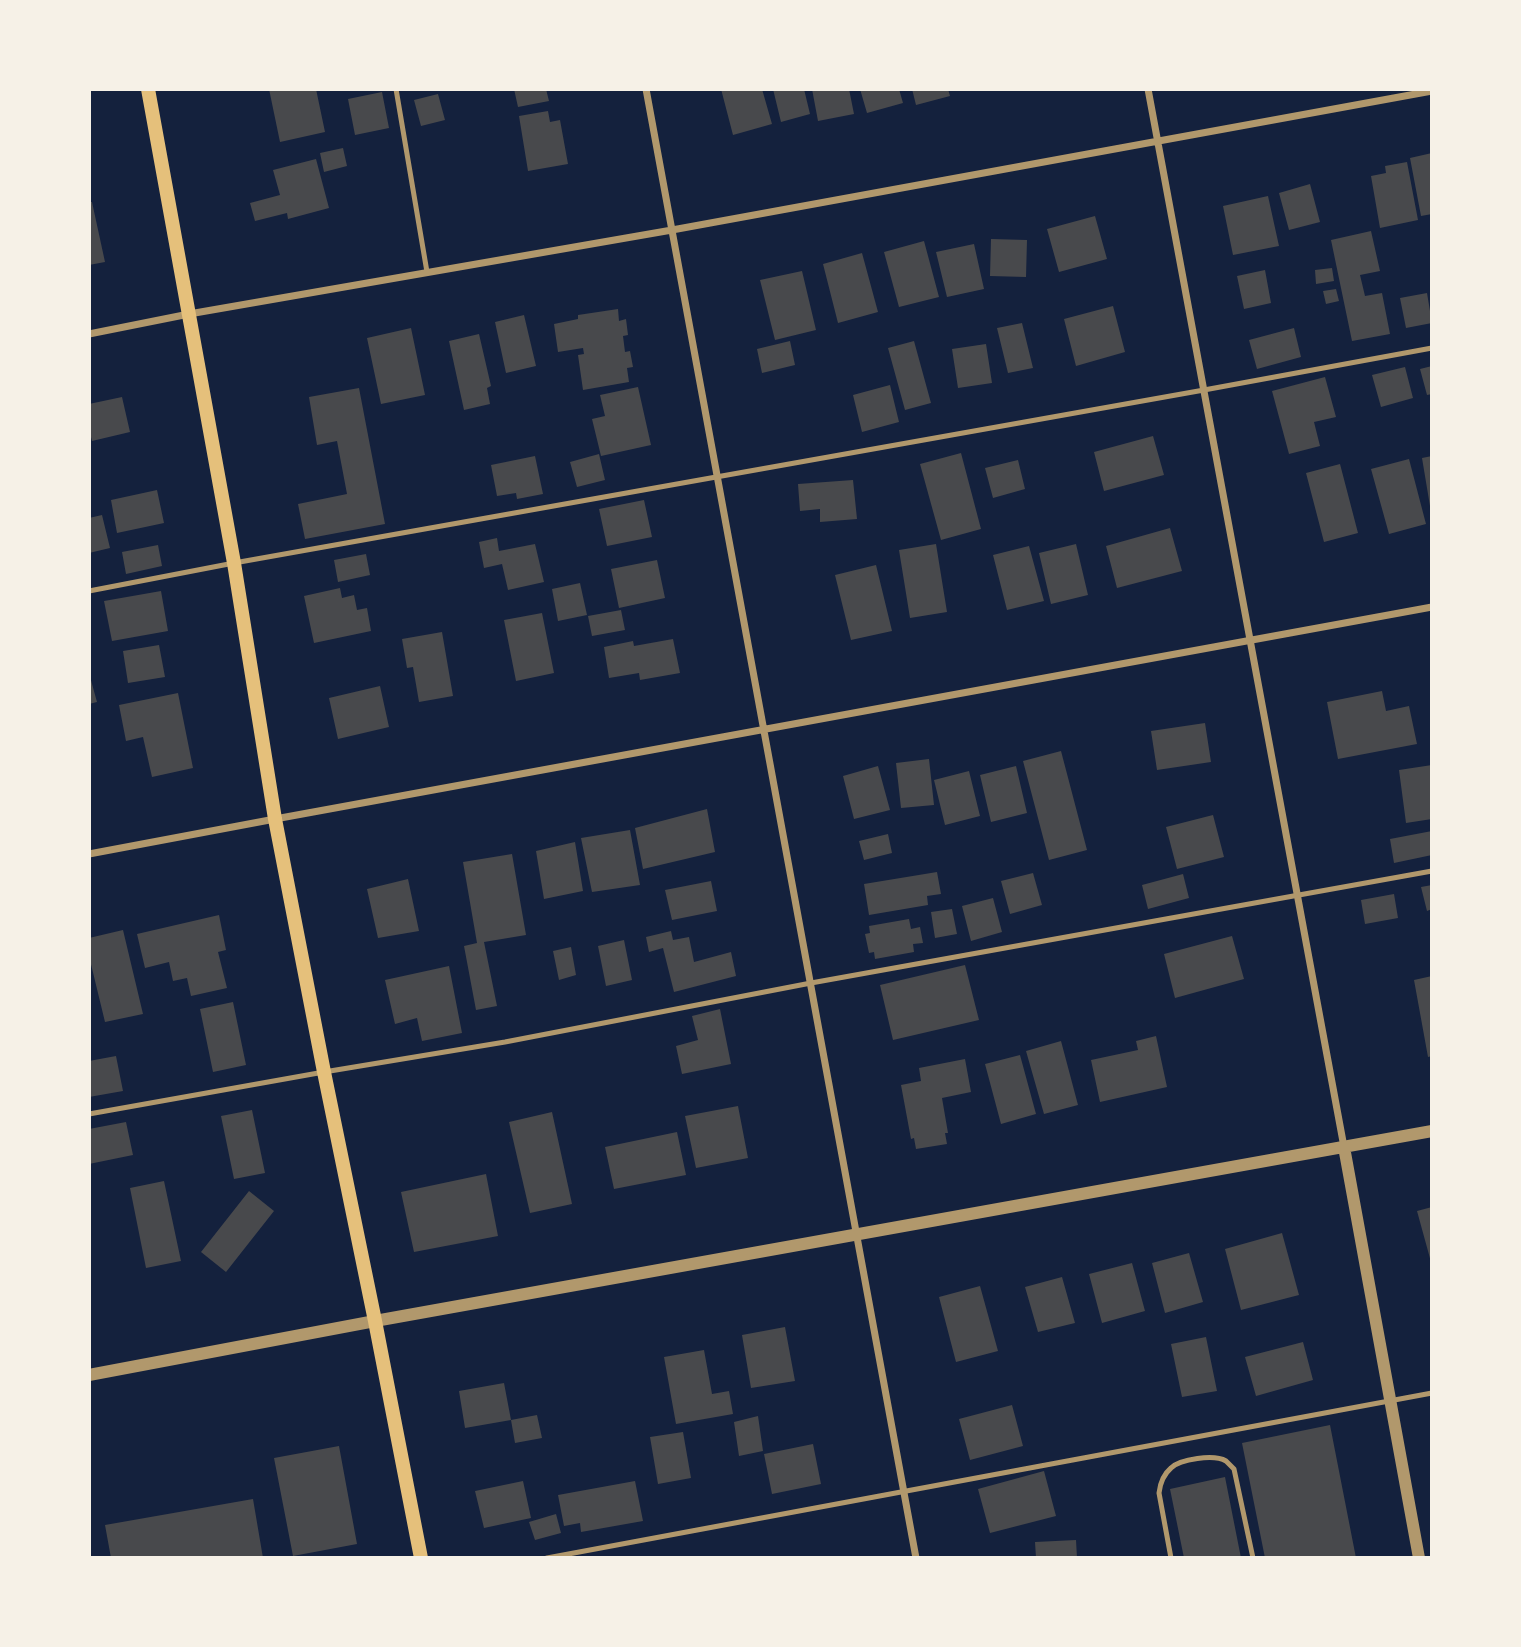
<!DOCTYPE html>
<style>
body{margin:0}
#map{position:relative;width:1521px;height:1647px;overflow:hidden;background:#14213d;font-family:"Sofia Sans Condensed",sans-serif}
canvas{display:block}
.frame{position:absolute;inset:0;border:91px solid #f6f1e7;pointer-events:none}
</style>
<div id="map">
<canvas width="1521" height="1647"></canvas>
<div class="frame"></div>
</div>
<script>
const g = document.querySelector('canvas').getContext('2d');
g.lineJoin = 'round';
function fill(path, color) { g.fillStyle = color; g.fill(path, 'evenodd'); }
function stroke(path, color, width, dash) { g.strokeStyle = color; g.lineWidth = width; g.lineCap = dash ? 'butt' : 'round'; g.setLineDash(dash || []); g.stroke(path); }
fill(new Path2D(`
 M269,89h47l9,43 -45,10z
 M514,89h32l3,12 -31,6z
 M721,89h41l10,35 -39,11z
 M773,89h31l6,25 -29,8z
 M812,89h37l5,25 -36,7z
 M860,89h39l4,14 -36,10z
 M912,89h36l2,7 -34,9z
 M382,92l7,36 -34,7 -7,-36z
 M438,94l7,26 -24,6 -7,-26z
 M548,111l2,11 10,-2 8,44 -40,7 -9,-55z
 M343,148l4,18 -23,6 -4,-19z
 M1432,153v61l-11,2 -11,-58z
 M316,159l13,49 -41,11 -1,-6 -32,8 -5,-18 30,-8 -7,-25z
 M1407,162l11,58 -38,8 -9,-52 15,-3 -1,-7z
 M1310,184l10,38 -31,8 -10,-37z
 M1268,196l11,50 -46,9 -10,-49z
 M89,202h3l13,60 -16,3z
 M1095,216l12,43 -48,13 -12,-43z
 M1371,231l9,40 -20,4 5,21 17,-3 8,41 -38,7 -21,-101z
 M991,239l36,1 -1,37 -36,-1z
 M924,241l15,56 -40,10 -15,-55z
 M974,244l10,45 -37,8 -11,-45z
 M862,253l16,59 -40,11 -15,-59z
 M1332,268l2,13 -18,3 -1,-14z
 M1265,270l6,33 -27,6 -7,-33z
 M802,271l14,59 -41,10 -15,-60z
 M1336,289l3,12 -13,3 -3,-13z
 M1427,293l5,30 -26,5 -6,-30z
 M1113,306l12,46 -49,14 -12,-47z
 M618,309l1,12 7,-2 2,16 -5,1 2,16 5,-1 3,16 -6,1 2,14 -46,8 -5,-35 6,-1 -1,-6 -25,4 -4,-28 24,-5v-4z
 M524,315l12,51 -30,7 -11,-51z
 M1022,323l11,45 -25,5 -11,-45z
 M411,328l14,67 -44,9 -14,-66z
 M1294,328l7,29 -44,12 -8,-29z
 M479,334l12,52 -4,2 3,16 -26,6 -15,-69z
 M790,341l5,24 -33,8 -5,-24z
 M914,341l17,62 -26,7 -17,-62z
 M986,344l6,39 -34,5 -6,-39z
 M1432,366v28l-5,1 -7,-26z
 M1405,367l8,31 -32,9 -9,-32z
 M1325,377l11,40 -22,5 6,24 -31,8 -17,-63z
 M890,385l9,37 -37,10 -9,-37z
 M638,387l13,58 -50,11 -9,-37 13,-3 -5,-21z
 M359,388l26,136 -80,15 -7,-35 49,-10 -10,-53 -20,4 -8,-48z
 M122,397l8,35 -38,9 -3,-12v-25z
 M1153,436l11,39 -60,16 -10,-39z
 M961,453l20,76 -40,11 -21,-76z
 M599,454l6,26 -28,7 -7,-25z
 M535,456l8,38 -26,5 -1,-6 -19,3 -6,-31z
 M1432,456v50h-2l-8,-48z
 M1409,459l17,65 -37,10 -18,-65z
 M1018,460l7,29 -32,9 -8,-30z
 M1340,464l18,69 -34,9 -18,-69z
 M853,480l4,39 -37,3v-13l-20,2 -2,-27z
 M157,490l7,33 -47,10 -6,-33z
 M644,500l8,37 -45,9 -8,-37z
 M102,515l8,33 -21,5v-35z
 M1170,528l12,43 -65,17 -11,-42z
 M497,538l2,13 36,-7 9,38 -36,8 -6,-26 -18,4 -5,-26z
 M936,544l11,68 -37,6 -11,-68z
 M1076,544l12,51 -37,9 -12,-51z
 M158,545l4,21 -36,8 -4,-22z
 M1029,546l15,55 -37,9 -14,-55z
 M366,554l4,21 -32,7 -4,-22z
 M657,560l8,38 -46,10 -8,-39z
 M876,565l16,66 -41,9 -16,-65z
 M580,583l7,32 -29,6 -6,-32z
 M340,588l2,10 12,-3 3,15 10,-2 4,23 -57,12 -10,-47z
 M161,591l7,40 -56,10 -8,-40z
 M621,610l4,20 -33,6 -4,-20z
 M542,613l12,60 -38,8 -12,-61z
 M442,632l11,64 -34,6 -6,-35 -6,1 -5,-29z
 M673,639l7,34 -40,7 -1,-7 -30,5 -5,-31 29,-6 1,5z
 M159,645l6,32 -37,6 -5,-32z
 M89,673l8,29 -8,2z
 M380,686l9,41 -51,12 -9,-41z
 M1382,691l4,20 23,-5 8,38 -79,15 -11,-57z
 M178,693l15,75 -41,9 -9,-40 -17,4 -7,-36z
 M1205,723l6,39 -54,8 -6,-39z
 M1061,751l26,99 -38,10 -26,-99z
 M929,759l5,46 -33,3 -5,-45z
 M1432,765v54l-26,4 -7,-53z
 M878,766l12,44 -36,9 -11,-43z
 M1016,766l11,47 -36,9 -11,-47z
 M969,771l11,45 -35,9 -11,-45z
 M707,809l8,43 -72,17 -8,-41z
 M1213,815l11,42 -47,12 -11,-42z
 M630,830l10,55 -48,7 -11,-54z
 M1432,831v24l-38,8 -4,-24z
 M888,834l4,19 -28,7 -5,-19z
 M575,842l8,49 -39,8 -8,-48z
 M512,854l14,81 -42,7 13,64 -21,4 -12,-64 13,-3 -14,-81z
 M937,872l4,22 -14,2 1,9 -59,10 -5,-31z
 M1033,873l9,32 -32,9 -9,-33z
 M1183,874l6,24 -41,11 -6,-24z
 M408,879l11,52 -41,7 -11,-49z
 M711,881l6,30 -45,9 -7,-30z
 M1432,885v24l-5,2 -6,-24z
 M1394,894l4,24 -33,6 -4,-24z
 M993,898l9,34 -31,9 -9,-35z
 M952,909l5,25 -22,4 -4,-26z
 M219,915l7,35 -8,2 9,36 -36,8 -4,-18 -14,3 -4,-19 -24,6 -8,-34z
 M909,919l2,10 9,-2 3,16 -10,1 1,8 -39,7 -1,-7 -5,1 -4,-19 5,-1 -1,-7z
 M123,930l20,84 -38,8 -16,-66v-18z
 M671,931l2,9 16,-3 5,25 37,-10 5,24 -62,16 -11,-44 -14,4 -3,-15z
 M1232,936l12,43 -69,19 -11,-44z
 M624,940l8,40 -26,6 -8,-40z
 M571,947l5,28 -17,5 -6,-29z
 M965,965l14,55 -86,20 -13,-55z
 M449,966l13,67 -40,8 -5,-23 -22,6 -10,-44z
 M1432,976v80l-4,1 -14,-77z
 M233,1002l13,63 -33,7 -13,-63z
 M720,1009l11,55 -49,10 -6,-28 22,-6 -6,-24z
 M1156,1036l11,51 -67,15 -9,-42 47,-10 -2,-9z
 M1061,1041l17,64 -34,9 -18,-63z
 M1020,1055l16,59 -35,10 -16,-60z
 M116,1056l7,35 -34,6v-36z
 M965,1059l6,33 -29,6 6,35h-3l2,11 -31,5 -2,-11 -3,1 -10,-54 20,-4 -2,-13z
 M738,1106l10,52 -52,10 -11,-52z
 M252,1110l13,63 -31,6 -13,-63z
 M552,1112l20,92 -42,9 -21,-91z
 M126,1122l7,33 -44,9v-35z
 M677,1132l9,43 -72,14 -9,-42z
 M486,1174l12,62 -84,16 -13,-60z
 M164,1181l17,80 -35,7 -16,-80z
 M249,1191l25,20 -48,61 -25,-20z
 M1432,1207v55h-1l-14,-51z
 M1282,1233l17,62 -58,15 -16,-61z
 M1189,1253l14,49 -38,11 -13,-50z
 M1132,1263l13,48 -43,12 -13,-49z
 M1062,1277l13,46 -37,9 -13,-45z
 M980,1286l18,65 -42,11 -17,-65z
 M785,1327l10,54 -44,7 -9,-53z
 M1206,1337l11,54 -35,6 -11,-53z
 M1303,1342l10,38 -57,16 -11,-39z
 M704,1350l8,44 17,-3 4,23 -57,10 -12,-67z
 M504,1383l7,37 -46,8 -6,-37z
 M1012,1405l11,41 -53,14 -11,-41z
 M537,1415l5,23 -27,5 -4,-23z
 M758,1416l5,35 -24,5 -5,-34z
 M1330,1425l26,133h-91l-23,-115z
 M683,1432l8,46 -33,6 -8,-47z
 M813,1444l8,40 -49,10 -8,-40z
 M339,1446l18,98 -64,12 -19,-98z
 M1044,1471l12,45 -66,17 -12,-44z
 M1225,1477l16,81h-57l-14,-69z
 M523,1481l8,37 -47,10 -9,-37z
 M635,1481l8,40 -62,11 -1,-9 -16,3 -6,-31z
 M253,1499l10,59h-152l-6,-33z
 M556,1514l5,19 -26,7 -6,-18z
 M1076,1540l1,18h-41l-1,-16z`), '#48494c');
stroke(new Path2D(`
 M396,89l31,183
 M89,591l145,-28 970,-173 228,-42
 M89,1114l235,-42 181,-30 306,-59 621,-112
 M547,1558l885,-165
 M1171,1558l-12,-65c1,-9 5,-19 12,-25 9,-9 43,-14 55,-7 1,1 7,7 8,8l19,89`), '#b1986c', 5);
stroke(new Path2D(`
 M646,89l270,1469
 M1148,89l196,1058
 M89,334l100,-20 483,-84 760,-139
 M89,854l186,-35 1157,-212`), '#b1986c', 7);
stroke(new Path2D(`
 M1344,1147l75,411
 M89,1375l286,-54 1057,-190`), '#b1986c', 12);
stroke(new Path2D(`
 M148,89l86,474 41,256 49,253 51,249 46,237`), '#e5c07b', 14);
</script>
